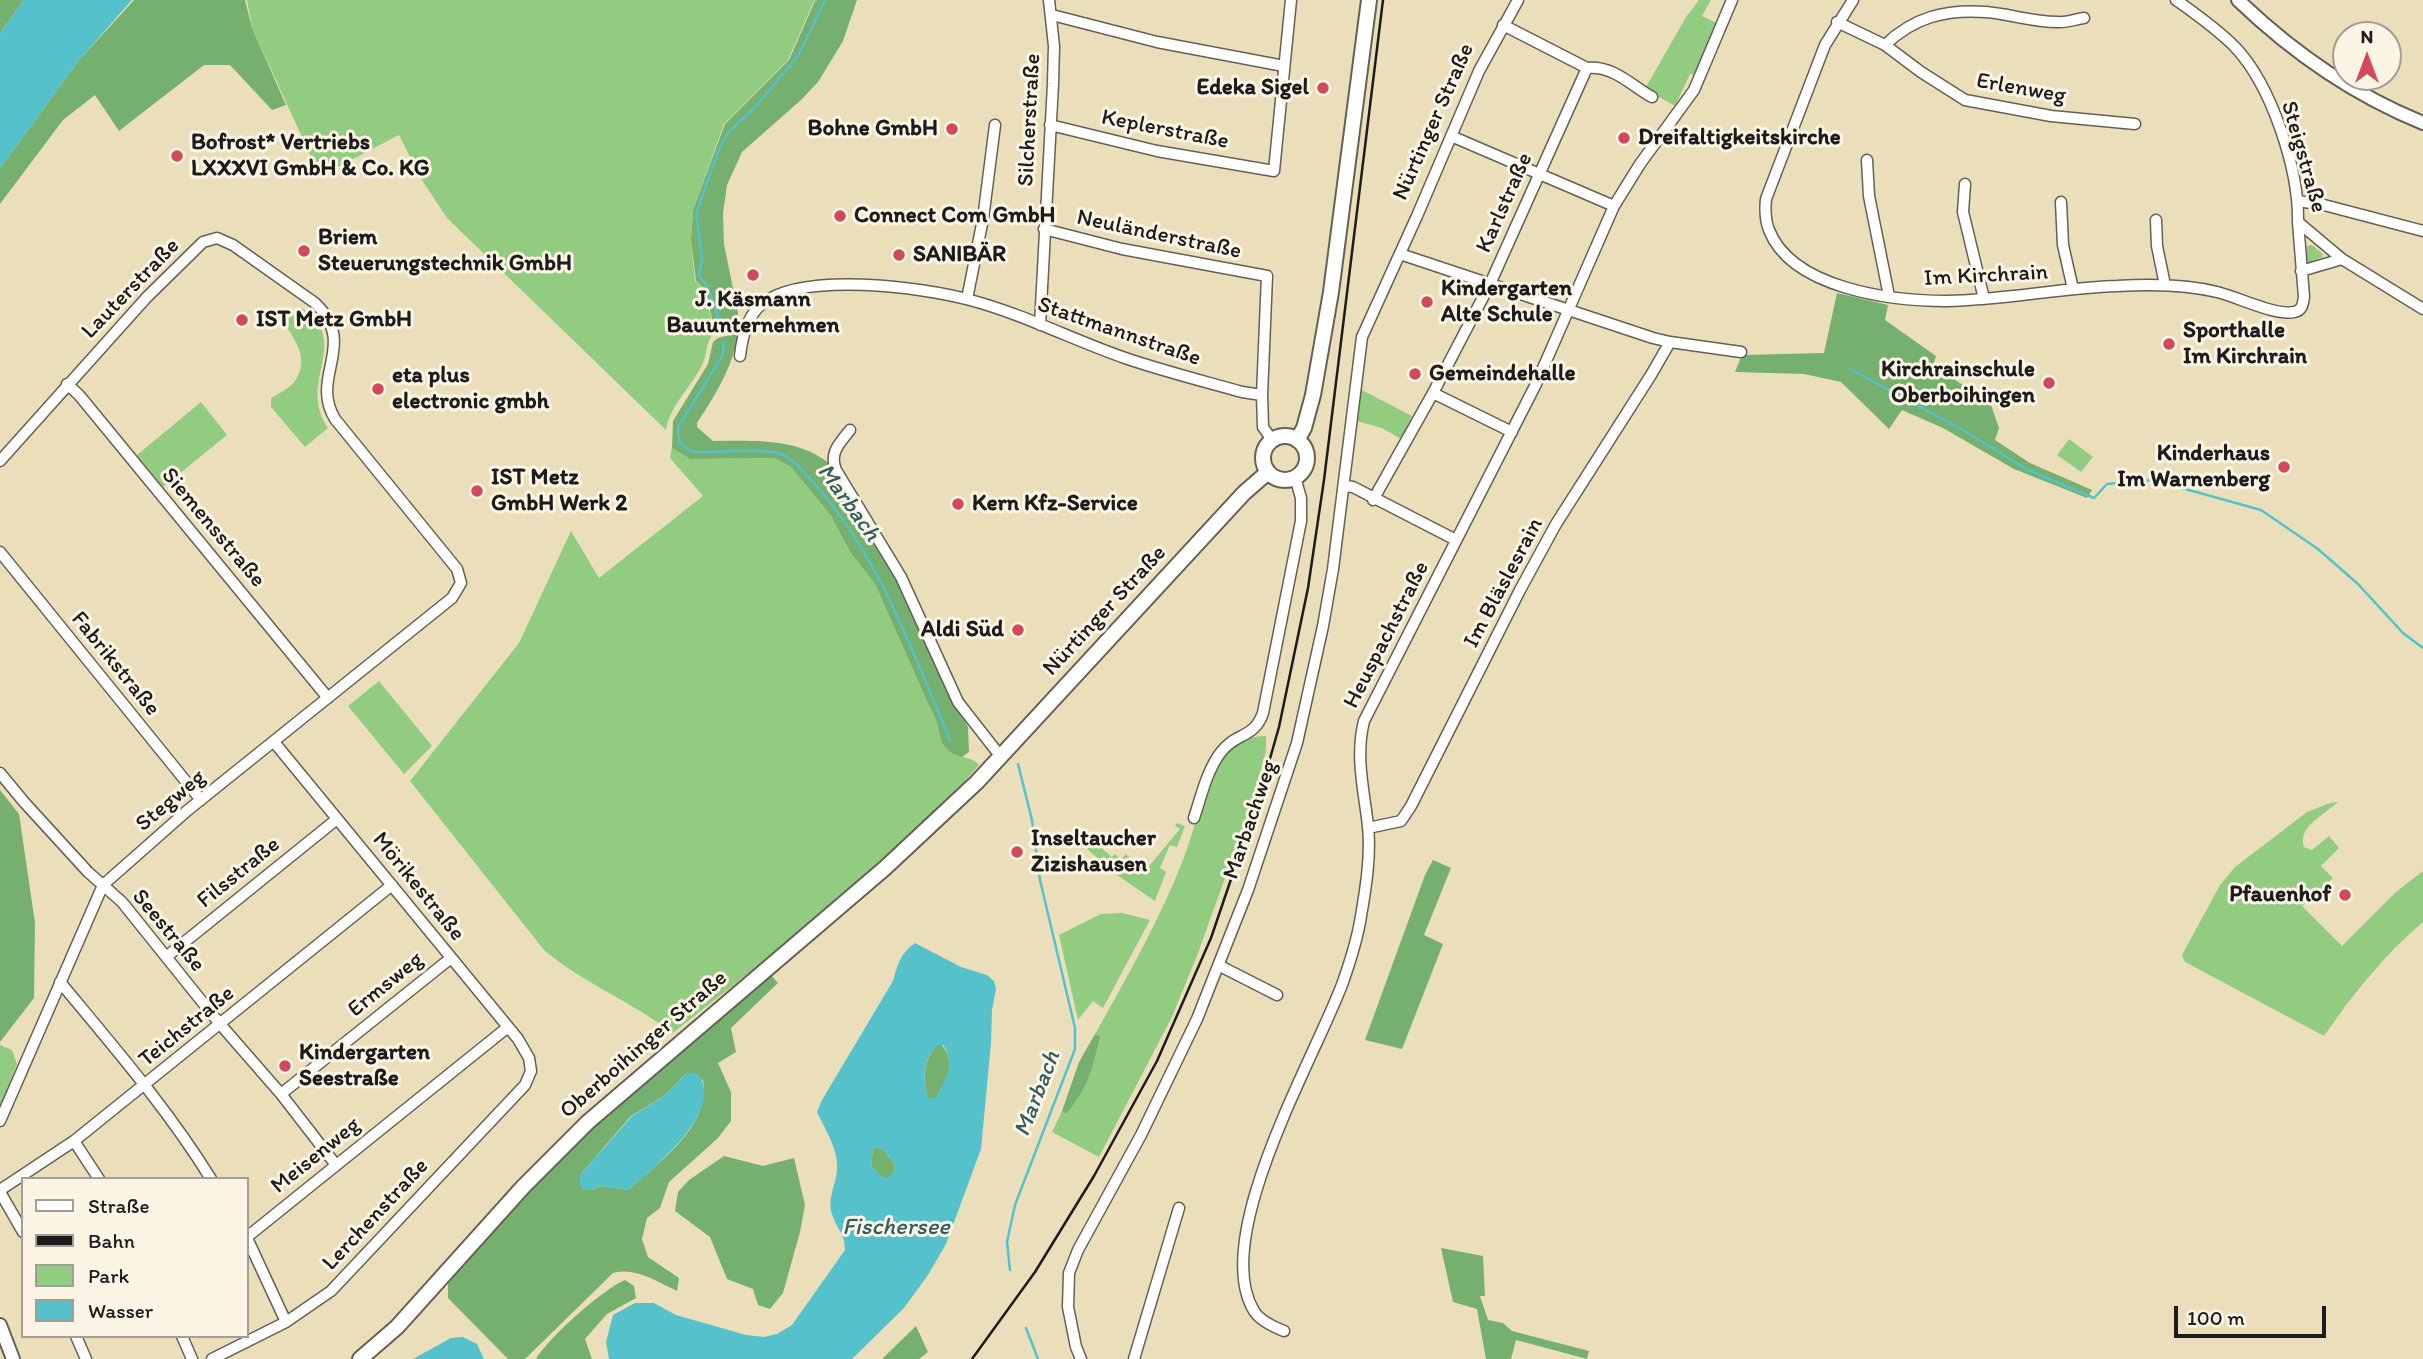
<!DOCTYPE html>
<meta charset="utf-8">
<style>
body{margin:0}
#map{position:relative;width:2423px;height:1359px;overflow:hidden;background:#ebdfbb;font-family:Itim,sans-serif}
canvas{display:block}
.legend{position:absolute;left:21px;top:1177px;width:228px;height:161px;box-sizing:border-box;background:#fcf5e5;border:2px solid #a29e95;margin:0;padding:9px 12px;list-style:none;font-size:21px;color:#1c1c1c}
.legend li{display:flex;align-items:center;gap:14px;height:35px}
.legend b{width:35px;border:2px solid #a29e95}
.north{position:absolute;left:2332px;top:21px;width:70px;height:70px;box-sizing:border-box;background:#fcf5e5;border:2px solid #a29e95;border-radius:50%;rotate:0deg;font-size:19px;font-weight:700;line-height:28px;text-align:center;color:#1c1c1c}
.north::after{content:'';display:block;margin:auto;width:24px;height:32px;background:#d1495b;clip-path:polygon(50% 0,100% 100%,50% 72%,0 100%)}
.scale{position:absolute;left:2174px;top:1306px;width:152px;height:32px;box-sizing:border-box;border:4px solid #1c1c1c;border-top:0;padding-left:9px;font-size:21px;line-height:24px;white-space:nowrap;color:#1c1c1c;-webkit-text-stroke:5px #fcf5e5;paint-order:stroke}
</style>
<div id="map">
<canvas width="2423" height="1359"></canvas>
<ul class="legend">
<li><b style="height:9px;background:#fff"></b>Straße</li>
<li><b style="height:9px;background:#1c1c1c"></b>Bahn</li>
<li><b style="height:19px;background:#92cc80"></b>Park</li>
<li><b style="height:19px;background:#54c1cb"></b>Wasser</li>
</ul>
<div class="north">N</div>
<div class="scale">100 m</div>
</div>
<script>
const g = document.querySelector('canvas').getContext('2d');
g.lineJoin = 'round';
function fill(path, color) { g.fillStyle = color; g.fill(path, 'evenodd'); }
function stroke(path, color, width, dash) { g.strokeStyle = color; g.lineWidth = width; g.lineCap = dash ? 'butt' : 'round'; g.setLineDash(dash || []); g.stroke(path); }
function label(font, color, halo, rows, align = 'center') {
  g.font = font + ' Itim,sans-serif'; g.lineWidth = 6; g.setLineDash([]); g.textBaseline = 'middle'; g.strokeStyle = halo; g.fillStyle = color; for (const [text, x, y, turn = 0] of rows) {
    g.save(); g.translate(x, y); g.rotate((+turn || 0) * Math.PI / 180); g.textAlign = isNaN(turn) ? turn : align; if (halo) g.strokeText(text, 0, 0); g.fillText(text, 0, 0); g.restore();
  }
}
fill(new Path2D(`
 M247,0h570l-4,3 -25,57 -64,64 -31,86 -2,30 4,41 10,8 9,44c-9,9 -6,19 -11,30 -11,24 -32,40 -37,67l-219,-212 -27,-41 -21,-42 -79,41 -68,-148z
 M1699,0h12l-9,16 15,7 -21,52 -6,-1 -15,32 -30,-17 41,-72z
 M2312,245l11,9 -1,3 -16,7 1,-18z
 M302,308c51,35 -6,73 26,120l-23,19 -34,-40v-9c7,-4 19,-10 24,-17 14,-20 2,-41 -12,-58z
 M1360,389l52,27 -11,23 -19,-11 -25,-7z
 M201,402l26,33 -64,52 -26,-32z
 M2069,439l24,18 -12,15 -24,-17z
 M672,448l18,11 86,-1 15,9 40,49 19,36 25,32 55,124c11,15 6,28 18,42 8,9 23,5 31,15 -89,102 -200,183 -306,268 -41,-31 -90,-50 -129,-83l-134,-169 109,-138 52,-112 28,47 104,-82 -33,-38z
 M379,681l53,65 -28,28 -56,-68z
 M1266,736v15l-15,55 -53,147 -26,64 -73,140 -47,-25 10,-21 4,3 34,-78 -5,-2c32,-57 64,-113 88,-174 12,-30 25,-92 48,-113 10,-10 23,-10 35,-11z
 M2338,802c-14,13 -41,25 -34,45l8,3 17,-14 10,12 -18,18 12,12 -31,28 40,40 54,-54 27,-21v51c-39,33 -70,72 -99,114l-139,-74 -3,-7 38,-70 15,-18 72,-55 23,-9z
 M1177,823l8,3 -8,21 -7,-2 -10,23 6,4 -11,29 -35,-24 -33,-28 7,-7 18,15 3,-3 6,5 5,-5 19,17 35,-42 -5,-3z
 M1122,913l28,7 -47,88 -10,-7 -15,19 -19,-85 42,-21z
 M0,1045l12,5 5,14 -17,42z`), '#92cc80');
fill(new Path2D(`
 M0,0h24l-24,33z
 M134,0h111l7,28 34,77 -14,5 -42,-45h-26l-85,66 -24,-36 -32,25 -63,84v-36l80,-109z
 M817,0h40l-14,41 -25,41 -17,18 -59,52 -15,33 -4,28 1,31 14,69 -1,11 -22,7 -10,-42 -9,-8 -5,-41 2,-30 32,-86 64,-64 25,-57z
 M1837,293l51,12 -3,15 51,36 -3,10 57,36 9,26 -4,12 35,23 62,27 -5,8 -73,-29 -71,-41 -41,-18 -13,19 -48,-47 -37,-8 -69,-2 7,-17 82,-2z
 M738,333c-5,34 -22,61 -41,90v4l16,14c39,0 86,-4 118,24l68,114 51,116 18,32 1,25 -7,5c-29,-7 -18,-30 -32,-49l-55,-124 -25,-32 -19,-36 -40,-49 -16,-9 -85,1 -18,-11 1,-27 35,-57 5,-22 5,-4z
 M0,790l19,24 16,109 -1,75 -34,44z
 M1433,860l18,8 -27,67 19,9 -41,105 -37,-9 60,-165z
 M771,975l7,8 -47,45 5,24 -18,11 13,29v29l-14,18 -48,43 -9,26 -13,10 -5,21 6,18 31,21 -2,13c-20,-9 -41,-24 -64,-18l-88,86h-17l-60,-61v-16l120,-132 96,-87zM686,1074l17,6c8,46 -44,82 -74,110l-28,-4 -10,4 -11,-15 51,-59 33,-20z
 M1095,1034l5,2c-8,34 -11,50 -34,78l-4,-3 17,-49z
 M937,1045h5c15,20 5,34 -6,53l-8,1c-5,-19 -5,-39 9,-54z
 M876,1147l7,3 12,14 -1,8 -6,6h-5l-12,-12 2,-17z
 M724,1156l39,10 31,-8 11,47 -5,27 -17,61 -13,16 -12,-4 -5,-16 -26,-10 -17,-42 -35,-26 3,-19 11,-12z
 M1441,1248l42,8 2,40h-5l8,24 15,3 9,8 77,20 -2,8 -71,-19 -5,19h-25l-9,-50 -24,-7z
 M625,1280l9,6 2,12 -29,16 -22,25 7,20h-56c13,-22 66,-69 89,-79z
 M916,1326l12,26 -9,7h-37z`), '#75b06e');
fill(new Path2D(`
 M24,0h108l-52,59 -80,109v-135z
 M915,943l46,24 26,8 7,6 2,8 -4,21 -1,33 -10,106 -35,95 -18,31 -24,33 -52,51h-243l-3,-17 7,-27 22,-12h19l22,12 70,20 18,2 13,-3 15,-9 53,-75c0,-17 -9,-22 -13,-36 -5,-15 4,-30 5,-44 2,-19 -12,-41 -20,-58l5,-12 71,-119c4,-15 8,-29 22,-38zM937,1045h6c13,19 3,34 -7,52l-7,2c-7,-19 -6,-39 8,-54zM876,1147l7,3 12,14 -1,8 -6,6h-5l-12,-12 2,-17z
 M697,1073c31,36 -45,96 -68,117l-28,-4 -10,4h-7l-5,-6 1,-9 52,-59 32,-20 22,-22z
 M463,1337l14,7 7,15h-71l38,-21z`), '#54c1cb');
stroke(new Path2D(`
 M722,327l-15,-41 -8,-10 3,-18 -6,-44 23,-65 8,-15 30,-29 41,-49 27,-56
 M724,342l-1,13 -45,72 1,14 8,8 9,3c23,0 65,-4 85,2 13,5 23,19 32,28 66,74 99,168 137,258
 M1850,369l113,61 63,39 68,29 13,-14 46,-4 108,30 57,39 40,35 45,49 20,15
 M1010,1270l-3,-28 8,-37 60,-156v-21l-35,-148 -8,-60 -14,-56
 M1026,1328l12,31`), '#54c1cb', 2.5);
const minor = new Path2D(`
 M1853,0l-28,45 -59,154c-1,10 -1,21 3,31 23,59 123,71 178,71 57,-1 113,-13 170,-15 33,-2 68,-2 100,6 21,5 58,24 77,20 8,-1 9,-8 10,-15l-6,-75
 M2176,0c20,14 42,30 59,47 37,39 64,123 63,175l44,37 81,50
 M1052,15l105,27 127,24
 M1837,22l48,23 36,27 44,28 86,16 84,8
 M1503,25l84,43c26,-3 45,18 65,29
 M1885,45c29,-28 61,-36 101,-33 24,2 47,10 71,10 9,1 19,-3 27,-4
 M1050,125l107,26 117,20 17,-171
 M1451,136l163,70
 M1867,160l2,36 20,100
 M1965,184l-2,28 21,87
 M2298,201l26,4 99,26
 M2061,202l2,43 10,44
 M2156,220l1,26 8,39
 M1044,229l78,20 145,27 -5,119 1,32 9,13
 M1400,254l253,84 17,4 71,10
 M2301,271l41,-12
 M967,299l16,-80 12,-94
 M1040,325l13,-241 1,-38 -5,-46
 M740,356c2,-19 7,-40 22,-52 40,-33 160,-17 208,-4 53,14 103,40 155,58 38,13 78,23 117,34l20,3
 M67,384l12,11 249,303
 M1433,393l79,39
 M850,430c-11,14 -21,23 -14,40l65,107 57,125 43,55
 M0,461l147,-164 56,-55 14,-4 16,7 82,58c44,42 -6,73 20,116l122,150 4,14 -9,15 -264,212 -85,75 -103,236
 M1344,486l9,1 103,53
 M1373,500l60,-107 57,-109 97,-216
 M0,552l201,248
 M0,773l24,29 64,70 34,30 98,122 61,70 55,71
 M1194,818c7,-21 13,-48 27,-66 15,-20 33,-13 42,-39l38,-192v-23l-6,-21
 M1368,828l33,-7 10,-15 109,-216 36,-66 95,-149 19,-33
 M166,957l171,-138
 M1220,966l57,29
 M60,982c53,64 107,126 151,197
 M281,1094l170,-136
 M74,1141l25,38
 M0,1190l74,-49 318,-256
 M0,1192l23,40
 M247,1237l261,-210
 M247,1238l39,84
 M1284,1331c-10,-4 -24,-10 -30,-20 -45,-74 62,-255 89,-329 7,-20 15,-46 18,-66 5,-29 10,-61 7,-90 -4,-36 -13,-69 -4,-105l172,-337 78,-178 26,-42 54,-74 38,-90
 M76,1336l10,23
 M182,1336l10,23
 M212,1359l74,-37 45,-31 194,-206 6,-14 -2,-13 -11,-19 -244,-297
 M1081,1359l-5,-12 -8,-40 1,-34 9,-23 63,-115 56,-116 51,-129 49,-147 26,-117 10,-57 29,-232 55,-121 62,-145 39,-71
 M1134,1359l45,-151`);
const tertiary = new Path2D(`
 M2238,0c53,51 116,95 185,123
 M0,1325l13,34`);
const secondary = new Path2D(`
 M1263 458a22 22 0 1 1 44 0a22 22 0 1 1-44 0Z
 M1297,440l7,-12 9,-33 18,-103 38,-292
 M360,1359l37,-32 126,-140 65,-65 297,-254 92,-86 267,-289 24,-21`);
stroke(minor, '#646054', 13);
stroke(tertiary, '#646054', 16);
stroke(secondary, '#646054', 18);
stroke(minor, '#fff', 10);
stroke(tertiary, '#fff', 12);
stroke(secondary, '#fff', 14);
stroke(new Path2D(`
 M972,1359l63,-87 59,-96 63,-115 54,-123 48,-141 20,-70 29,-139 16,-108 59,-480`), '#1c1c1c', 2.5);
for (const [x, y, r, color] of [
 [1323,88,7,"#d1495b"],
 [952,129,7,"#d1495b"],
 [1624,138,7,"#d1495b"],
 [177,156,7,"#d1495b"],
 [840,216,7,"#d1495b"],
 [304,251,7,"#d1495b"],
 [899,255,7,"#d1495b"],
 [753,275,7,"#d1495b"],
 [1427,302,7,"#d1495b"],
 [242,320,7,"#d1495b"],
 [2169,344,7,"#d1495b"],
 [1415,374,7,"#d1495b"],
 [2049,383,7,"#d1495b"],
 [378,389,7,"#d1495b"],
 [2284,467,7,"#d1495b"],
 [477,491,7,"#d1495b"],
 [958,504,7,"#d1495b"],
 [1018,630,7,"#d1495b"],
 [1017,852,7,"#d1495b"],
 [2345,895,7,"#d1495b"],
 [285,1066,7,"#d1495b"]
]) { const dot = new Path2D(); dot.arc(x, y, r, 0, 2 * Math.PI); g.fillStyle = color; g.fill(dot); stroke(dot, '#fcf5e5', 2.5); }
label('bold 23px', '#1c1c1c', '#fcf5e5', [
 ["Edeka Sigel",1309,88,"right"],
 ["Bohne GmbH",938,129,"right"],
 ["Dreifaltigkeitskirche",1638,138],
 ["Bofrost* Vertriebs",191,143],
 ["LXXXVI GmbH & Co. KG",191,169],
 ["Connect Com GmbH",854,216],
 ["Briem",318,238],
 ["Steuerungstechnik GmbH",318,264],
 ["SANIBÄR",913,255],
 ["Kindergarten",1441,289],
 ["Alte Schule",1441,315],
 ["J. Käsmann",753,300,"center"],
 ["Bauunternehmen",753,326,"center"],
 ["IST Metz GmbH",256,320],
 ["Sporthalle",2183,331],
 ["Im Kirchrain",2183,357],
 ["Kirchrainschule",2035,370,"right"],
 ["Oberboihingen",2035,396,"right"],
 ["Gemeindehalle",1429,374],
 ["eta plus",392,376],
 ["electronic gmbh",392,402],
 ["Kinderhaus",2270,454,"right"],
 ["Im Warnenberg",2270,480,"right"],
 ["IST Metz",491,478],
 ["GmbH Werk 2",491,504],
 ["Kern Kfz-Service",972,504],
 ["Aldi Süd",1004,630,"right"],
 ["Inseltaucher",1031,839],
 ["Zizishausen",1031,865],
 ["Pfauenhof",2331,895,"right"],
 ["Kindergarten",299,1053],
 ["Seestraße",299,1079]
], 'left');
label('23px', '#1c1c1c', '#fcf5e5', [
 ["Erlenweg",2021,89,10],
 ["Silcherstraße",1030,120,-87],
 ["Nürtinger Straße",1434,122,-66],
 ["Keplerstraße",1165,130,11],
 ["Steigstraße",2303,157,74],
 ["Karlstraße",1505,203,-66],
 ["Neuländerstraße",1159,235,12],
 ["Im Kirchrain",1986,276,-3],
 ["Lauterstraße",131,289,-46],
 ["Stattmannstraße",1119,332,19],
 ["Siemensstraße",213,528,50],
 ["Im Bläslesrain",1504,583,-62],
 ["Nürtinger Straße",1105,611,-47],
 ["Heuspachstraße",1387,635,-63],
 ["Fabrikstraße",115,664,51],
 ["Stegweg",171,801,-40],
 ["Marbachweg",1251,820,-71],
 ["Filsstraße",239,873,-39],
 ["Mörikestraße",418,887,51],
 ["Seestraße",168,931,50],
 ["Ermsweg",386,985,-39],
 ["Teichstraße",187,1027,-39],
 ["Oberboihinger Straße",644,1045,-41],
 ["Meisenweg",316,1156,-39],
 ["Lerchenstraße",376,1215,-47]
]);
label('italic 24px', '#325e62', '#fcf5e5', [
 ["Marbach",848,503,54],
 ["Marbach",1038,1094,-69],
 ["Fischersee",896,1228]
]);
</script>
